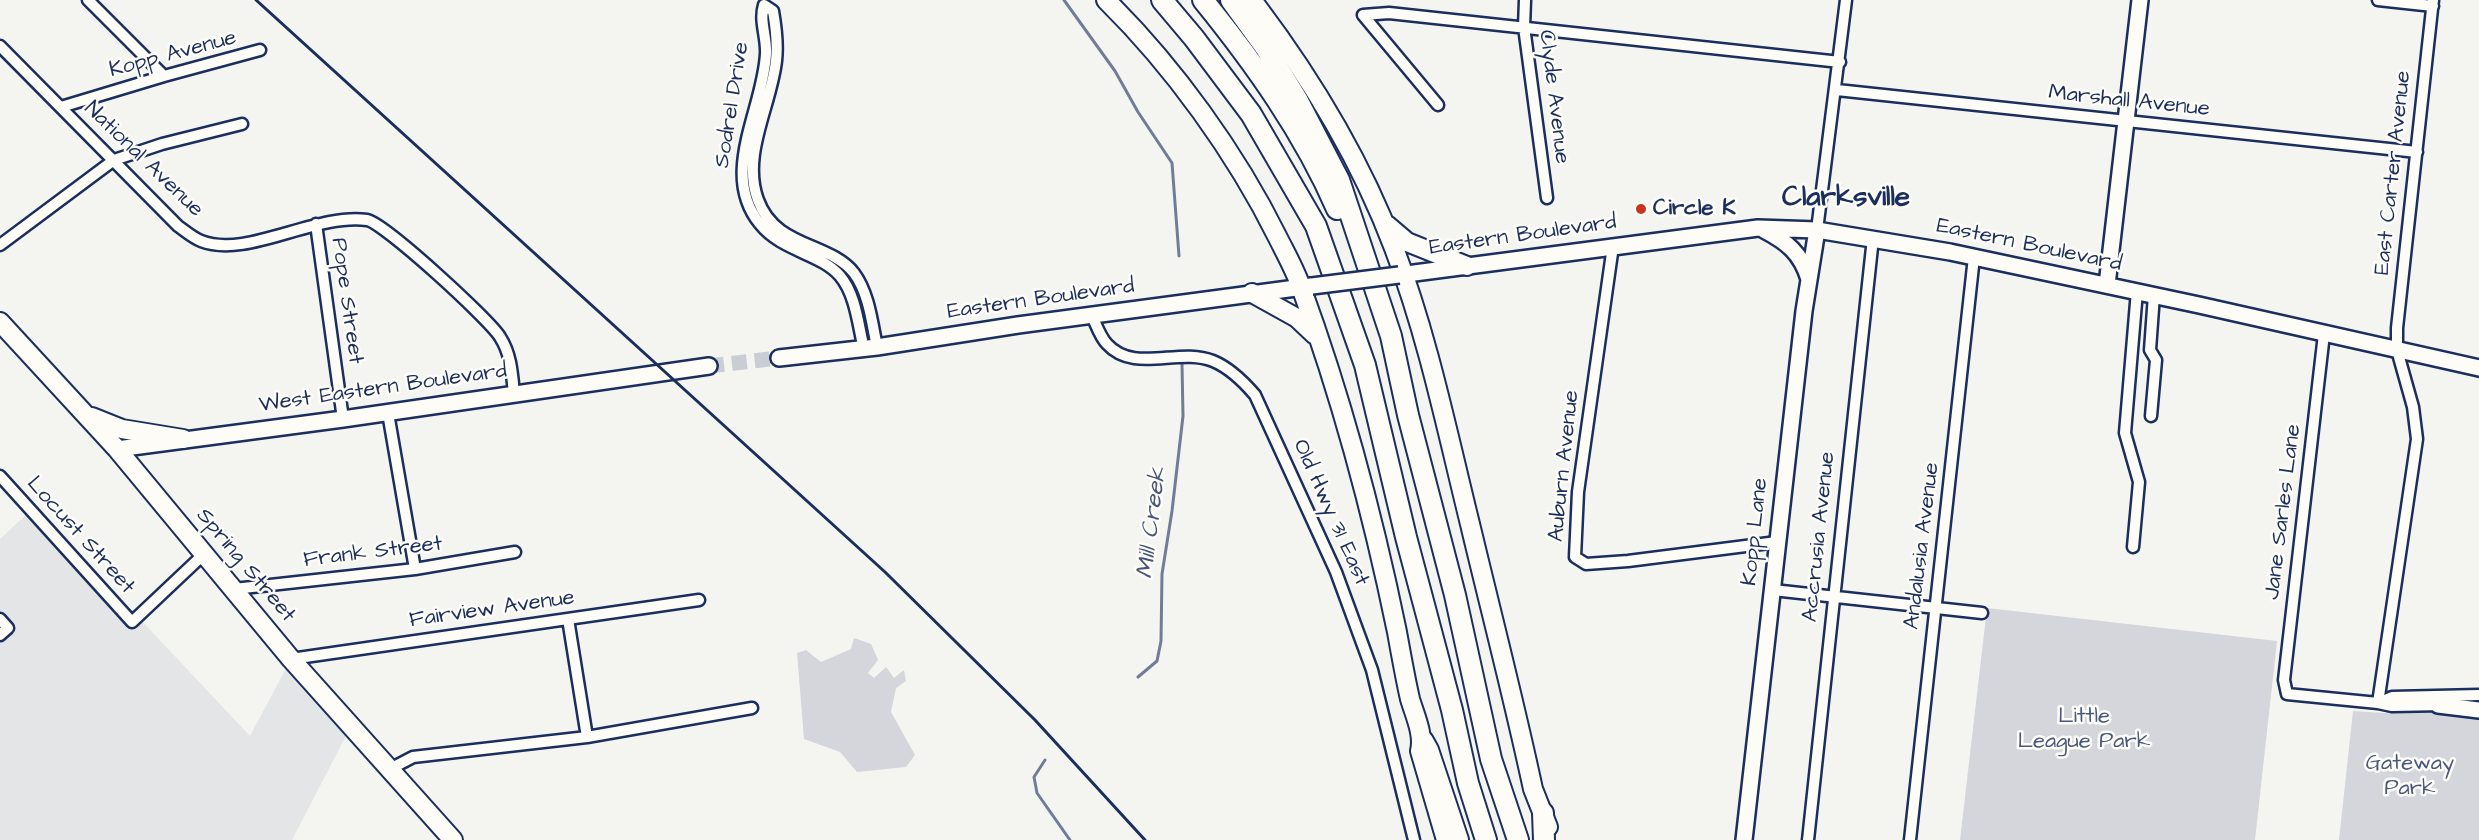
<!DOCTYPE html>
<style>
body{margin:0}
canvas{display:block;background:#f4f4f1}
</style>
<canvas width="2479" height="840"></canvas>
<script>
const g = document.querySelector('canvas').getContext('2d');
g.lineJoin = 'round';
function fill(path, color) { g.fillStyle = color; g.fill(path, 'evenodd'); }
function stroke(path, color, width, dash) { g.strokeStyle = color; g.lineWidth = width; g.lineCap = dash ? 'butt' : 'round'; g.setLineDash(dash || []); g.stroke(path); }
function label(font, color, halo, rows, align = 'center') {
  g.font = font + ' "Architects Daughter",sans-serif'; g.lineWidth = 5; g.setLineDash([]); g.textBaseline = 'middle'; g.strokeStyle = halo; g.fillStyle = color; for (const [text, x, y, turn = 0] of rows) {
    g.save(); g.translate(x, y); g.rotate((+turn || 0) * Math.PI / 180); g.textAlign = isNaN(turn) ? turn : align; if (halo) g.strokeText(text, 0, 0); g.fillText(text, 0, 0); g.restore();
  }
}
fill(new Path2D(`
 M31,510l101,111 5,-5 113,120 41,-77 60,67 -59,114h-292v-205l7,-7 -7,-8v-81z`), '#e4e5e6');
fill(new Path2D(`
 M1987,608l290,33 -22,199h-295z
 M854,638l17,6 7,16 -10,13 6,5 12,-11 8,11 10,-8 2,11 -10,7 -5,24 24,43 -9,12 -49,5 -17,-20 -36,-13 -7,-86 9,-3 15,12 30,-13z
 M2353,711l31,2 53,-1 42,5v123h-140z`), '#d4d6db');
stroke(new Path2D(`
 M1064,0l51,71 23,41 34,51 7,93
 M1138,677l19,-16 4,-20 1,-67 10,-63 11,-95 -1,-52
 M1045,760l-11,17 3,16 33,47`), '#717c98', 3);
stroke(new Path2D(`
 M709,366l70,-8`), '#c9cdd4', 15, [15, 8]);
const street = new Path2D(`
 M88,0l76,76
 M1525,0l-1,27 23,171
 M2378,0l55,6
 M1363,15l26,-2 451,49
 M1363,15l75,90
 M0,46l178,180c7,5 15,12 23,15 46,18 113,-28 166,-21 16,2 122,99 133,117 11,17 12,36 14,57
 M1837,90l580,62
 M61,107l103,-31 96,-26
 M316,224l27,195
 M1817,230l29,-230
 M0,245l114,-85 48,-16 80,-20
 M1613,246l-35,246 -3,65 11,7 42,-3 149,-19
 M1092,316c4,8 8,21 15,28 27,30 72,3 106,17 17,7 30,20 42,34l81,177 36,98 42,170
 M2324,334l-40,346 3,14 91,9 14,3 51,-1
 M864,349c-6,-24 -8,-54 -24,-73 -18,-22 -59,-25 -80,-52 -41,-50 3,-114 6,-170 1,-17 -7,-33 -2,-49l9,6c3,17 5,33 3,50 -5,45 -35,94 -18,139 17,48 72,42 96,73 15,20 18,50 23,74
 M388,413l27,156
 M2151,416l5,-56 -6,-10 4,-55
 M0,476l132,146 72,-68
 M2133,547l6,-65 -14,-49 12,-142
 M234,589l181,-20 100,-17
 M1773,590l209,23
 M0,619l8,9 -8,7
 M568,619l19,118
 M291,659l408,-59
 M2378,703l39,-264 -4,-32 -16,-57v-22l36,-328
 M2378,703l14,-6 87,-2
 M390,769l23,-12 174,-20 165,-29
 M1808,840l65,-602
 M1910,840l64,-583`);
const secondary = new Path2D(`
 M1764,230c23,12 37,23 45,49
 M1399,275l359,-47 59,2 133,22 249,53 280,63
 M2107,285l33,-285
 M779,358l98,-11 141,-22 293,-39
 M117,449l226,-30 366,-53
 M2438,705l41,5
 M1744,840l60,-529 13,-81`);
const primary = new Path2D(`
 M1106,0c67,66 130,153 172,238 8,16 17,32 23,49 41,112 72,228 96,345 4,22 8,45 13,67 5,17 14,35 10,52l26,89
 M1252,0c58,76 108,158 142,248 34,89 53,183 76,276 21,88 44,176 63,265l15,38
 M1387,225l20,17 60,24
 M1252,293l45,25 18,17
 M0,322l117,127 174,210 162,181
 M92,417l30,12 61,10`);
const highway = new Path2D(`
 M1162,0l32,38 57,76 65,112 49,139 41,172 46,173 16,73 18,57
 M1203,0c52,64 101,133 134,209
 M1231,0l35,48 32,53 41,79 52,156 17,79 47,180 36,164 27,81
 M1423,741l5,9 30,90
 M1543,813l1,27`);
stroke(street, '#1b2f5e', 15);
stroke(secondary, '#1b2f5e', 20);
stroke(primary, '#1b2f5e', 22);
stroke(highway, '#1b2f5e', 24);
stroke(street, '#fdfcf7', 10);
stroke(secondary, '#fdfcf7', 15);
stroke(primary, '#fdfcf7', 18);
stroke(highway, '#fdfcf7', 20);
stroke(new Path2D(`
 M256,0l629,572 150,148 110,120`), '#1b2f5e', 3);
const secondaryBridge = new Path2D(`
 M1312,286l87,-11`);
stroke(secondaryBridge, '#1b2f5e', 20, []);
stroke(secondaryBridge, '#fdfcf7', 15);
for (const [x, y, r, color] of [
 [1641,209,6,"#c8321e"]
]) { const dot = new Path2D(); dot.arc(x, y, r, 0, 2 * Math.PI); g.fillStyle = color; g.fill(dot); stroke(dot, '#fdfcf7', 2); }
label('22px', '#1b2f5e', '#fdfcf7', [
 ["Kopp Avenue",173,55,-15],
 ["Clyde Avenue",1553,97,83],
 ["Marshall Avenue",2129,102,6],
 ["Sodrel Drive",733,105,-81],
 ["National Avenue",143,160,44],
 ["East Carter Avenue",2394,173,-84],
 ["Eastern Boulevard",1523,236,-8],
 ["Eastern Boulevard",2029,246,12],
 ["Eastern Boulevard",1041,300,-8],
 ["Pope Street",346,301,82],
 ["West Eastern Boulevard",383,389,-8],
 ["Auburn Avenue",1565,466,-84],
 ["Jane Sarles Lane",2284,512,-83],
 ["Old Hwy 31 East",1330,513,66],
 ["Kopp Lane",1756,532,-84],
 ["Locust Street",80,536,48],
 ["Accrusia Avenue",1820,537,-84],
 ["Andalusia Avenue",1923,546,-83],
 ["Frank Street",373,553,-7],
 ["Spring Street",245,566,50],
 ["Fairview Avenue",492,610,-8]
]);
label('bold 22px', '#1b2f5e', '#fdfcf7', [
 ["Circle K",1653,209]
], 'left');
label('22px', '#49597d', '#fdfcf7', [
 ["Little",2084,717],
 ["League Park",2084,742],
 ["Gateway",2410,764],
 ["Park",2410,789]
]);
label('italic 24px', '#46567b', '#fdfcf7', [
 ["Mill Creek",1153,523,-83]
]);
label('bold 28px', '#1b2f5e', '#fdfcf7', [
 ["Clarksville",1846,199]
]);
</script>
